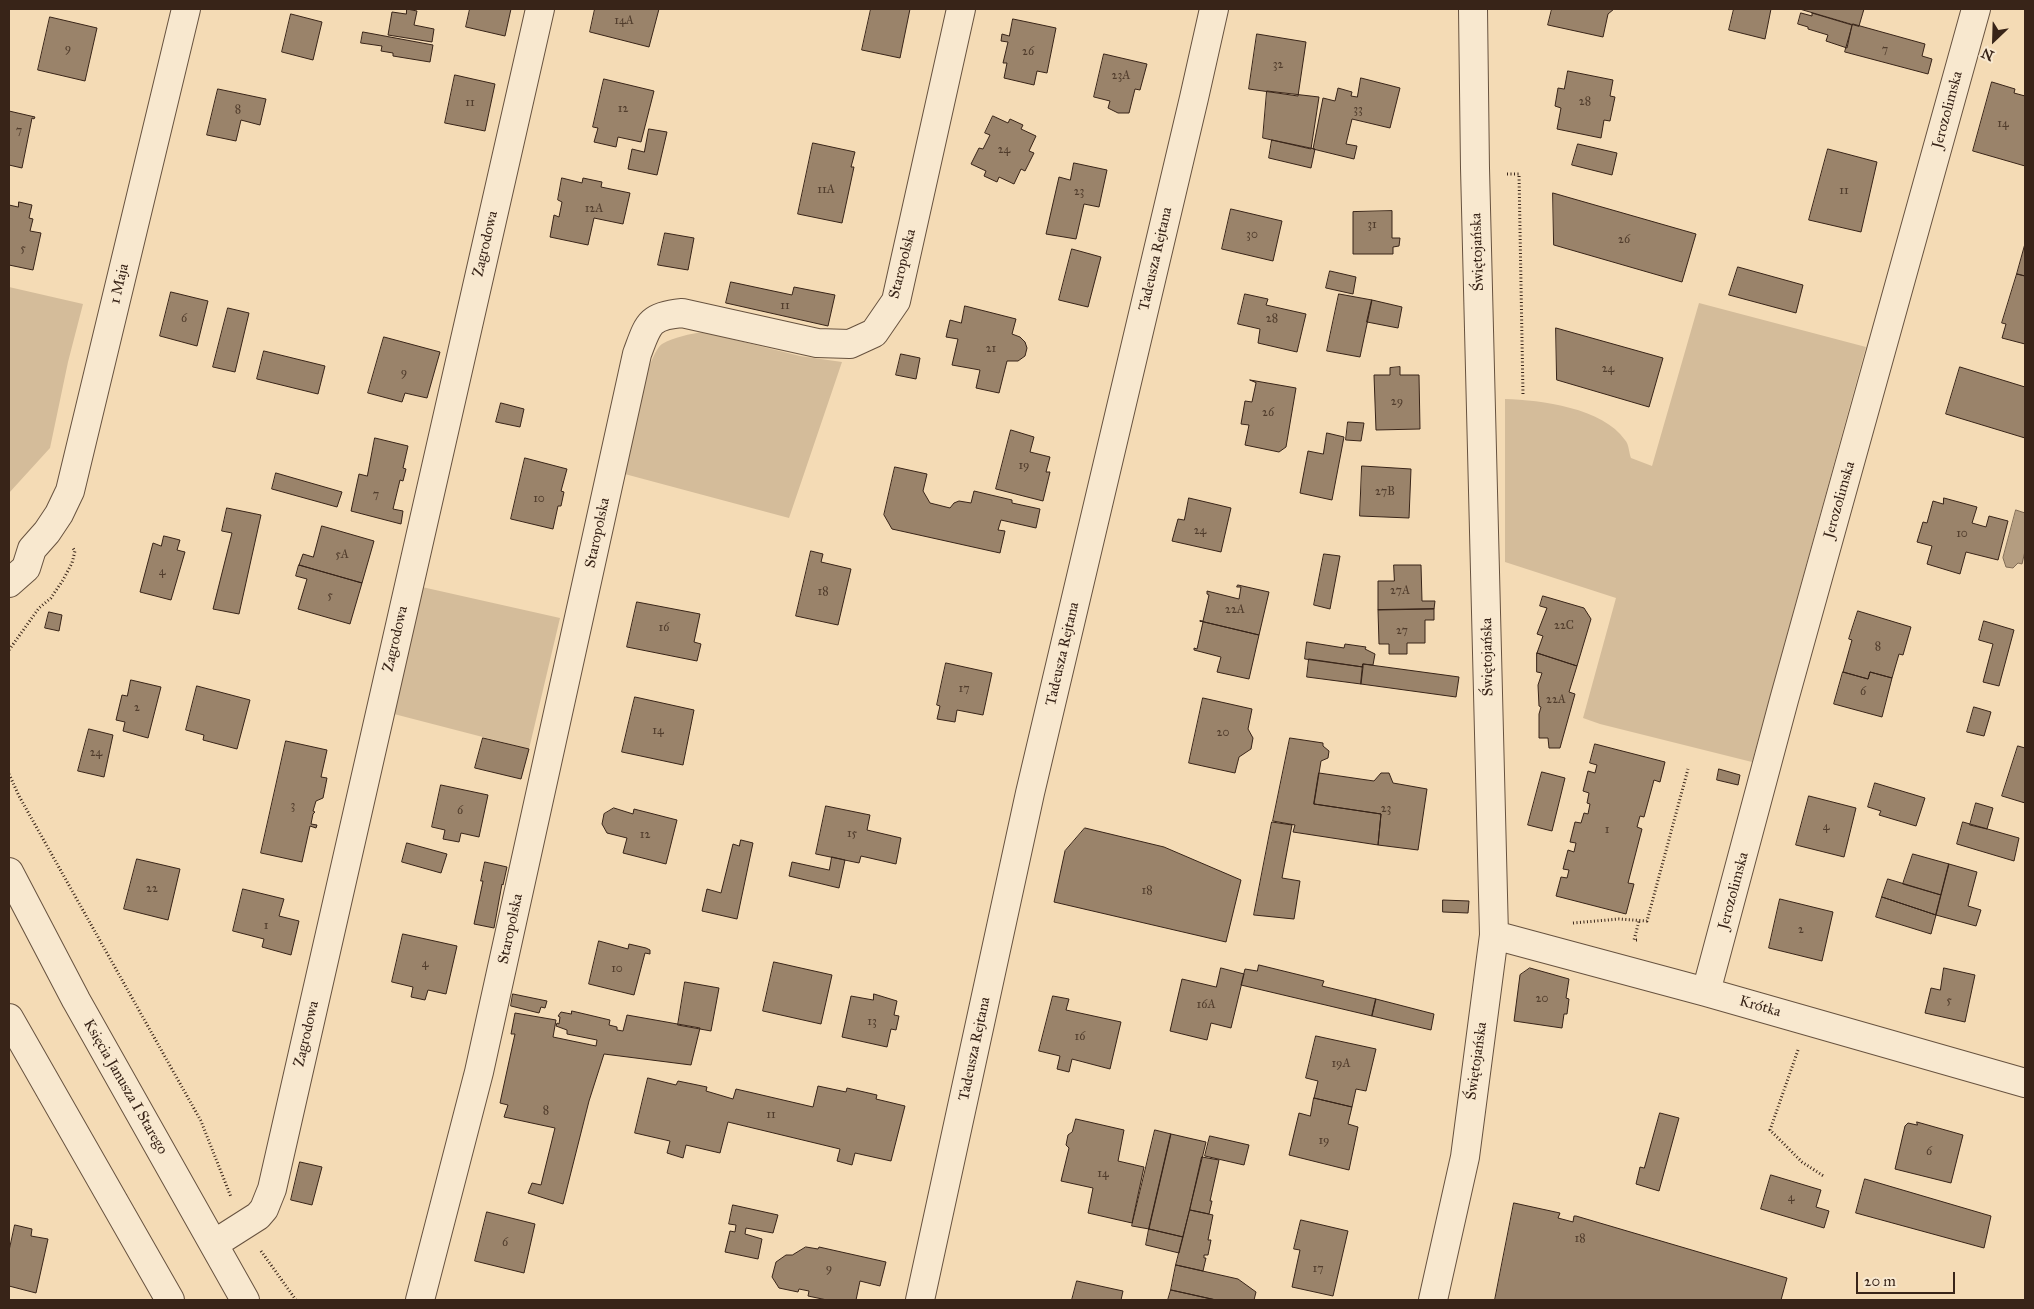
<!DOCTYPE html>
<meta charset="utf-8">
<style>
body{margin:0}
#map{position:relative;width:2034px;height:1309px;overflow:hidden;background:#f4dbb5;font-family:"IM FELL Great Primer",serif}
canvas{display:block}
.frame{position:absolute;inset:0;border:10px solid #382418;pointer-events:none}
.north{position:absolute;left:1969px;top:15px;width:50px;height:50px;-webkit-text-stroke:4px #f8e8cf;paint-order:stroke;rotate:204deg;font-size:14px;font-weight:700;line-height:20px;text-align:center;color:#382418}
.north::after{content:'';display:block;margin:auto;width:18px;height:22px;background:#382418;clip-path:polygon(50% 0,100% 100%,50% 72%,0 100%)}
.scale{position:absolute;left:1856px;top:1272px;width:99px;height:22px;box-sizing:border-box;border:2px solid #382418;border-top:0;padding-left:6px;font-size:15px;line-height:18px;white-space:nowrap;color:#382418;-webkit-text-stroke:4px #f8e8cf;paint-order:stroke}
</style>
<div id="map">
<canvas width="2034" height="1309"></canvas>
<div class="frame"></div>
<div class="north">N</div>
<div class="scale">20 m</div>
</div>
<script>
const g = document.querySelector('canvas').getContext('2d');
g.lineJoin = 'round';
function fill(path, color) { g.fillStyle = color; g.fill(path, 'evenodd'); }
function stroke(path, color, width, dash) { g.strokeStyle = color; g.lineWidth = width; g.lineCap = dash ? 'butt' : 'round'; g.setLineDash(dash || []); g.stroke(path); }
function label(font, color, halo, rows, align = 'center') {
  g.font = font + ' "IM FELL Great Primer",serif'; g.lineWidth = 4; g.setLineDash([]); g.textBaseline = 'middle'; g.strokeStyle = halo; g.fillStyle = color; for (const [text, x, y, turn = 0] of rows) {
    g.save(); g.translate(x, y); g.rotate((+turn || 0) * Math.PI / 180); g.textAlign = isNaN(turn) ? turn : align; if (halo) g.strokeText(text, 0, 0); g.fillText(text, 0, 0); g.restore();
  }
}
fill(new Path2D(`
 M9,287l74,17 -15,58 -18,86 -41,45z
 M1699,303l167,44 -114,415 -152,-38 -17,-6 33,-120 -111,-36v-163c36,1 98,9 120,41 4,4 4,13 6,18l21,8z
 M703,332l97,24 42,6 -53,156 -168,-45c6,-23 25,-118 41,-129 12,-7 28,-10 41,-12z
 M422,587l138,31 -31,131 -135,-35z`), '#d4bc9a');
const water = new Path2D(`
 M2016,510l9,3v38l-3,13 -4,-1 -5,5 -7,-1 -3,-9z`);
fill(water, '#b49d80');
stroke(water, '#826d56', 1);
const building = new Path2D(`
 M407,9l10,2 -3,14 20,4 -2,13 -44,-7 4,-23 14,2z
 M470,9h41l-6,27 -39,-9z
 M595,9h64l-10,38 -59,-15z
 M871,9h39l-10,49 -38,-8z
 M1552,9h62l-6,5 -5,23 -55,-12z
 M1734,9h37l-6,30 -36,-9z
 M1800,9h64l-5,17z
 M1801,13l11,3v-3l40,12 -5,23 -21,-7 2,-6 -20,-6v-2l-10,-3z
 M291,14l31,8 -9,38 -31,-8z
 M50,17l47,11 -12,53 -47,-11z
 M1013,19l43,9 -9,45 -10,-2 -3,14 -30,-7 3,-15h-4l5,-21 -7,-1 1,-7 7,2z
 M1853,24l72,20 -3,12 10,3 -4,15 -83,-22z
 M363,32l70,13 -3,17 -37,-6v-3l-12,-2 1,-5 -21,-3z
 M1257,34l49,8 -8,54 -49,-7z
 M1104,54l43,10 -7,26 -5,-1 -6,24h-11l-10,-5 2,-7 -16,-4z
 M1568,71l45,9 -3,16 5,1 -5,24 -6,-1 -3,18 -44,-9 4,-21 -6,-2 3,-18 6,1z
 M455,75l40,9 -10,47 -40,-8z
 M1361,78l39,10 -10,40 -38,-9 -6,25 11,2 -3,13 -41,-10 10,-51 12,3 3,-13 14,4 -1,4 6,1z
 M604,79l50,12 -13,51 -23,-5 -2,10 -22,-5 4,-14 -5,-1z
 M1992,82l23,7 -1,4 11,3v70l-52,-15z
 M218,89l48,10 -6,26 -19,-5 -5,21 -29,-6z
 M1267,91l52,6 -8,52 -48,-11z
 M9,111l26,6 -1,2 -2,-1 -10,50 -13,-3z
 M993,116l15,7 2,-4 13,6 -2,4 15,7 -7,15 5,2 -9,18 -4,-2 -7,15 -15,-7 -2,5 -13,-6 2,-5 -15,-7 8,-16 4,1 7,-14 -5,-2z
 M649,129l18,3 -10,43 -29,-6 4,-20 12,3z
 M1272,140l43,9 -4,19 -42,-10z
 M813,143l42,9 -4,15h3l-12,56 -44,-9z
 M1578,144l39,9 -5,22 -40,-10z
 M1828,149l49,13 -16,70 -52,-12z
 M1074,163l33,7 -8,37 -15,-3 -8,35 -30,-5 13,-57 11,3z
 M562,178l20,5 1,-5 19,4 -1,5 29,6 -7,31 -29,-6 -6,27 -38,-8 4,-22 5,2 3,-15 -4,-2z
 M1553,193l143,41 -14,48 -128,-37z
 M19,202l13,3 -3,13 4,1 -3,12 11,2 -8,37 -24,-5v-60l9,2z
 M1231,209l51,12 -9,40 -51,-12z
 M1392,211v27h8l-1,8 -6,1v7h-40v-42z
 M665,233l29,5 -6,32 -30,-5z
 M2025,244v32l-8,-2z
 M1072,249l29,8 -13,50 -29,-7z
 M1738,267l65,18 -7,28 -67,-18z
 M1330,271l26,6 -3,17 -27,-6z
 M2017,274l8,2v68l-23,-6 4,-14 -4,-1z
 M731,282l61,13 2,-8 41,8 -7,31 -102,-23z
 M171,292l37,9 -11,45 -37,-10z
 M1245,294l23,5 -2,6 40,9 -9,38 -39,-9 2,-14 -22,-5z
 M1339,294l33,6 -12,57 -33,-6z
 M1372,300l30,7 -4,21 -31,-6z
 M965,306l51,13 -4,15 8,3 5,5 2,6 -2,8 -7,5h-11l-8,32 -23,-5 4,-18 -28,-5 6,-26 -12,-2 4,-17 11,3z
 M228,308l21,5 -14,59 -22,-5z
 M1556,328l107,30 -14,49 -92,-27z
 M384,337l56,15 -13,46 -22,-5 -3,9 -34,-9z
 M264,351l61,15 -7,28 -61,-15z
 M901,354l19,4 -4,21 -20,-4z
 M1400,367v8h19l1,54 -44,1 -2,-55h16v-7z
 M1960,367l65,20v51l-79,-24z
 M1250,380l46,8 -10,59 -7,5 -34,-7 4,-20 -8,-1 4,-23 7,1 4,-19z
 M501,403l23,6 -4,18 -24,-5z
 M1348,422l16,1 -3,18 -15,-1z
 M1011,430l23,7 -4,15 20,5 -4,15h4l-7,29 -47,-12z
 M1327,433l17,4 -12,63 -32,-7 8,-42 15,3z
 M375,438l33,8 -5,22 3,1 -3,12 -3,-1 -7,29 10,2 -2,13 -50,-13 8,-37 8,2z
 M525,458l42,11 -6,22 3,1 -3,14h-3l-5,23 -42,-10z
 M1362,466l49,3 -2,49 -49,-2z
 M895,467l32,7 -4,17 7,12 20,5 4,-5 5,-2 12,2 3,-12 38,9v3l28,6 -4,19 -35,-8 -3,10 7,1 -5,22 -108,-24 -8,-14z
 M276,473l66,19 -5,15 -65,-18z
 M1189,498l42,10 -10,44 -49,-11 6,-22 6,1z
 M1944,498l33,9 -5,16 14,4 3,-11 19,5 -10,39 -32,-8 -6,22 -33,-10 5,-18 -15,-4 6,-20 4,1 6,-22 10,3z
 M227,508l34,7 -22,99 -26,-5 19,-76 -10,-2z
 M322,526l52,15 -12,42 -63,-18 4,-11 10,3z
 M164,536l16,4 -3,10 8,2 -14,48 -31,-8 13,-49 8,3z
 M811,551l12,3 -2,8 30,7 -13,56 -42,-9z
 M1324,554l16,2 -10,53 -16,-4z
 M299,565l63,18 -12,41 -52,-15 9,-30 -11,-3z
 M1394,565h27l1,36h13l-1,8 -56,1v-29h16z
 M1238,585l31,7 -10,43 -59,-14h3l6,-26 -2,-1v-3l32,8 2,-12h-4z
 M1543,596l41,12 7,11 -14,47 -40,-13 6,-17 -6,-2 10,-26 -7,-2z
 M637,602l63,12 -6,28 7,2 -4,17 -70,-14z
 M1434,609v11h-9v23h-18v11h-18v-10h-10l-1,-34z
 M1858,611l53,16 -8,28 -4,-1 -7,24 -22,-6 -2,7 -25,-7 9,-32 -3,-1z
 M49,612l13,3 -3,16 -14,-3z
 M1200,621l59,14 -10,44 -32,-7 4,-15 -27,-7v-2l3,1 6,-27z
 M1984,621l30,9 -15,56 -16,-4 10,-38 -14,-4z
 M1307,642l37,6 1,-4 21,3 -1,2 10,5 -2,11 -10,-1v3l-58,-8z
 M1537,653l40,13 -8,26 6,2 -15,54h-11l-1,-10h-9v-24l2,-7 -2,-1 -1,-21 4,-12 -5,-1z
 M1309,659l54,8 -2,17 -54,-7z
 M946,663l46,10 -9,42 -26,-5 -2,12 -18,-3 3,-13 -3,-1z
 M1363,664l96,13 -3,20 -95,-13z
 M1843,672l25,7 2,-7 22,6 -10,39 -48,-13z
 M131,680l30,7 -13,51 -25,-7 2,-9 -9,-2 6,-25 5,1z
 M197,686l53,14 -13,49 -34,-9 1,-5 -18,-5z
 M635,697l59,13 -11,55 -61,-13z
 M1203,698l49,11 -4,20 5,9 -2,11 -12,8 -4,16 -46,-10z
 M1974,707l17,5 -7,24 -17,-4z
 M89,729l24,6 -9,42 -26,-6z
 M483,738l46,11 -8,30 -46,-11z
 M1290,738l33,5v3l6,5 -1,7 -7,3 -7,43 67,10 -3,31 -85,-13 2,-7 -22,-4z
 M286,741l41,9 -6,27 6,1 -4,20 -7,3 -3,10 2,1 -2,2 -2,10 6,1 -1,3 -6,-2 -8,36 -41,-9z
 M1595,744l70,18 -5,20 -6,-2 -10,37 -4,-1 -3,11 5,2 -14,54 6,1 -8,30 -70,-18 5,-19 6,1 2,-8 -6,-1 5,-19 6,2 2,-9 -6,-1 5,-20 6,1 3,-10 4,1 2,-10 -3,-1 2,-10 -6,-2 5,-20 7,2 2,-8 -7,-2z
 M2018,746l7,2v55l-23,-7z
 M1719,769l21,6 -2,10 -21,-5z
 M1542,772l23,6 -13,53 -24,-6z
 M1319,773l55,8 7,-8h8l4,10 34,6 -9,61 -40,-5 3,-31 -67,-10z
 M1875,783l50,15 -9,28 -37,-11 2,-4 -13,-4z
 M441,785l47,10 -9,42 -18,-4 -2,9 -16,-3 2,-9 -13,-3z
 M1809,796l47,12 -12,49 -48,-12z
 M1976,803l17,5 -6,21 -17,-4z
 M826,806l44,9 -3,15 34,8 -5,26 -35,-8 -2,7 -43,-9z
 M614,808l19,6 1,-5 43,11 -11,44 -43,-11 4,-15 -20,-5 -5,-9 2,-10z
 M1272,822l20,3 -10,53 18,3 -6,38 -40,-4z
 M1963,822l56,16 -5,23 -57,-17z
 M1085,828l79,19 77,33 -15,62 -172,-40 11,-51z
 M741,840l12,3 -16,76 -35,-8 5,-22 14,4 12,-49 6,2z
 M407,843l40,11 -6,19 -39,-11z
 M1913,854l36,10 -8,31 -38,-11z
 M832,857l13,3 -6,28 -50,-12 3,-14 37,8z
 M137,859l43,10 -12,51 -44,-11z
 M485,862l22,5 -4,18 -1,-1 -8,44 -20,-4 9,-43h-2z
 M1949,864l28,8 -9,34 13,4 -5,16 -40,-11z
 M1888,879l53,16 -5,20 -54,-18z
 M243,889l41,10 -5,17 20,5 -8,34 -29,-8 2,-8 -31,-8z
 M1882,897l54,18 -5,19 -55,-17z
 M1780,899l53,13 -11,49 -53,-13z
 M1443,900l26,1 -1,12 -25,-1z
 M403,934l54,12 -11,48 -18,-4 -3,10 -14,-3 2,-10 -21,-5z
 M599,941l29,8 1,-5 17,4 4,2v4l-5,-1 -11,42 -45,-11z
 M774,962l58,13 -11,49 -58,-13z
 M1259,965l65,16 -2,5 54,13 -4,17 -131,-31 4,-16 12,2z
 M1221,968l23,6 -13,54 -20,-5 -4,17 -37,-9 12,-52 34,8z
 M1530,968l39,11 -3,19 3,1 -2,15h-3l-2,14 -48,-7 6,-46z
 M1944,968l31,7 -10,47 -40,-9 6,-25 9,2z
 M685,982l34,6 -8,43 -33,-6z
 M513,994l34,7 -2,7 -4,-1 -2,6 -28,-7z
 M874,994l23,7 -3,14 5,1 -3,14 -5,-1 -4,18 -45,-10 9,-41 22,4z
 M1053,996l16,3 -3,11 55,12 -11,47 -38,-10 -3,13 -12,-3 3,-13 -21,-5z
 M1376,999l58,15 -3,16 -59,-14z
 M572,1011l38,9 -1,5 8,2v3l6,1 4,-16 73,13 -9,37 -87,-11 -15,47 -26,103 -35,-11 4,-10 9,2 14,-57 -51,-11 4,-12 -8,-2 15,-69h-4l4,-21 41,7 -3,17 43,9 1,-6 -30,-6v-4l-11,-4 1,-3 2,1 1,-7 -2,-1 3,-4 10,2z
 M1316,1036l60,13 -10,42 -10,-2 -4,18 -38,-9 4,-17 -12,-3z
 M648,1078l28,7 2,-4 29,6 -1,4 27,8 3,-10 77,18 5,-21 28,6 1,-4 30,7 -1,4 29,7 -14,55 -36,-8 -3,12 -15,-4 3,-12 -112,-27 -8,31 -34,-8 -3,13 -16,-5 3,-12 -35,-8z
 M1314,1098l38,9 -4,17 10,3 -9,43 -60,-15 10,-42 11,3z
 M1660,1113l19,5 -20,73 -23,-7 4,-17 4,1z
 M1076,1119l48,11 -6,31 26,6 -12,56 -44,-10 5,-25 -32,-7 8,-33 -3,-3 2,-10 4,-3z
 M1917,1122l46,13 -12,48 -56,-14 10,-43 3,-3 9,2z
 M1155,1130l16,4 -22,95 -17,-3z
 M1171,1134l35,8 -23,95 -34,-8z
 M1210,1136l39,9 -5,20 -39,-9z
 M1202,1157l17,3 -9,41h2l-3,13 -19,-4z
 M300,1162l22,5 -10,38 -21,-5z
 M1771,1175l50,15 -5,17 13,4 -5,17 -63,-19z
 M1865,1179l126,37 -7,32 -128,-35z
 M1514,1203l46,10 -2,5 15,4 1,-6h2l211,62 -6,22h-286z
 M733,1205l45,10 -5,18 -27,-5 -1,6 17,5 -4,20 -33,-7 5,-21 5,1 1,-7 -7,-1z
 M1190,1210l23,5 -5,25h3l-3,15h-4v3h2l-3,13 -27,-6z
 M487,1212l48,12 -11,49 -49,-12z
 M1301,1220l47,11 -15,65 -41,-9 8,-37 -6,-1z
 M15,1225l17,4 -1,7 17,3 -12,54 -27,-7v-35z
 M1149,1229l34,8 -4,16 -33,-8z
 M806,1247l12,2 1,-2 67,15 -6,24 -20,-5 -4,19h-29l-19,-4 1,-5 -10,-2 -1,3 -19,-4 -7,-11 4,-15 10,-7h6z
 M1176,1265l62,14 18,13 -2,8h-38l-45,-10z
 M1077,1281l46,10 -2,9h-49z
 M1171,1290l45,10h-48z`);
fill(building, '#9a836a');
stroke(building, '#382418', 1);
const minor = new Path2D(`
 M9,583l17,-15 6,-19 15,-17 12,-18 11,-23 116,-482
 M9,872l67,128 169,300
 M1494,935l212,57 319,91
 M1706,992l78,-292 192,-691
 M9,1018l161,282
 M214,1244l44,-28 6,-7 8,-20 268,-1180
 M420,1300l59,-228 158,-718c11,-29 11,-38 45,-41l135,30 33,1 24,-11 22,-32 65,-292
 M920,1300l110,-507 164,-695 20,-89
 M1433,1300l32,-143 29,-222 -19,-767 -2,-159`);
stroke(minor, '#67523f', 30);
stroke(new Path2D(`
 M1507,174h12l4,221
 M9,650l30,-42 12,-10 12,-18 9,-17 3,-12 -2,-3
 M9,774l10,22 182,325 30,76
 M1573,923l46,-4 28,2 41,-152
 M1637,940h-3l5,-19
 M1798,1050l-28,80 32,32 23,15
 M261,1251l35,49`), '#382418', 3, [1, 2.5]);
stroke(minor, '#f8e8cf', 28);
label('12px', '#503c2c', null, [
 ["14A",624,21],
 ["9",68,49],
 ["7",1885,50],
 ["26",1028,52],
 ["32",1278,65],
 ["23A",1121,76],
 ["28",1585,102],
 ["11",470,103],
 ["12",623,109],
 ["8",238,110],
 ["33",1358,110],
 ["14",2003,124],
 ["7",19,131],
 ["24",1004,150],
 ["11A",826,190],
 ["11",1844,191],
 ["23",1079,192],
 ["12A",594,209],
 ["31",1372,225],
 ["30",1252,235],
 ["26",1624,240],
 ["5",23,249],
 ["11",785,306],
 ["6",184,319],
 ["28",1272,319],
 ["21",991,349],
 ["24",1608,369],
 ["9",404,373],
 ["29",1397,402],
 ["26",1268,413],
 ["19",1024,466],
 ["27B",1385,492],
 ["7",376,495],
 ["10",539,499],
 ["24",1200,531],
 ["10",1962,534],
 ["5A",342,555],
 ["4",162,572],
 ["27A",1400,591],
 ["18",823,592],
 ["5",330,596],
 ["22A",1235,610],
 ["22C",1564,626],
 ["16",664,628],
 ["27",1402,631],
 ["8",1878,647],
 ["17",964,689],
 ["6",1863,692],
 ["22A",1556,700],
 ["2",137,708],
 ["14",658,731],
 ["20",1223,733],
 ["24",96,753],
 ["3",293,806],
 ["23",1386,809],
 ["6",460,811],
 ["4",1826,827],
 ["1",1607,830],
 ["15",852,834],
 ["12",645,835],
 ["22",152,889],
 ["18",1147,891],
 ["1",266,926],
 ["2",1801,930],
 ["4",425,964],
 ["10",617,969],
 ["20",1542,999],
 ["5",1949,1001],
 ["16A",1206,1005],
 ["13",872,1022],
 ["16",1080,1037],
 ["19A",1341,1064],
 ["8",546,1111],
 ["11",771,1115],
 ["19",1324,1141],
 ["6",1929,1152],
 ["14",1103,1174],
 ["4",1791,1198],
 ["18",1580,1239],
 ["6",505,1243],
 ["9",829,1269],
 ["17",1318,1269]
]);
label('15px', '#382418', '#f8e8cf', [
 ["Jerozolimska",1948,110,-75],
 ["Zagrodowa",486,244,-77],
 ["Świętojańska",1478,252,-92],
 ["Tadeusza Rejtana",1156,259,-77],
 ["Staropolska",903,264,-76],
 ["1 Maja",120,284,-77],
 ["Jerozolimska",1840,500,-74],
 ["Staropolska",598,533,-78],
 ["Zagrodowa",396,639,-77],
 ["Tadeusza Rejtana",1063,654,-77],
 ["Świętojańska",1488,657,-91],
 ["Jerozolimska",1734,891,-75],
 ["Staropolska",511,929,-78],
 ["Krótka",1760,1007,16],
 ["Zagrodowa",307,1034,-77],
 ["Tadeusza Rejtana",975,1049,-78],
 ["Świętojańska",1477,1061,-82],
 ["Księcia Janusza I Starego",125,1087,60]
]);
</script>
